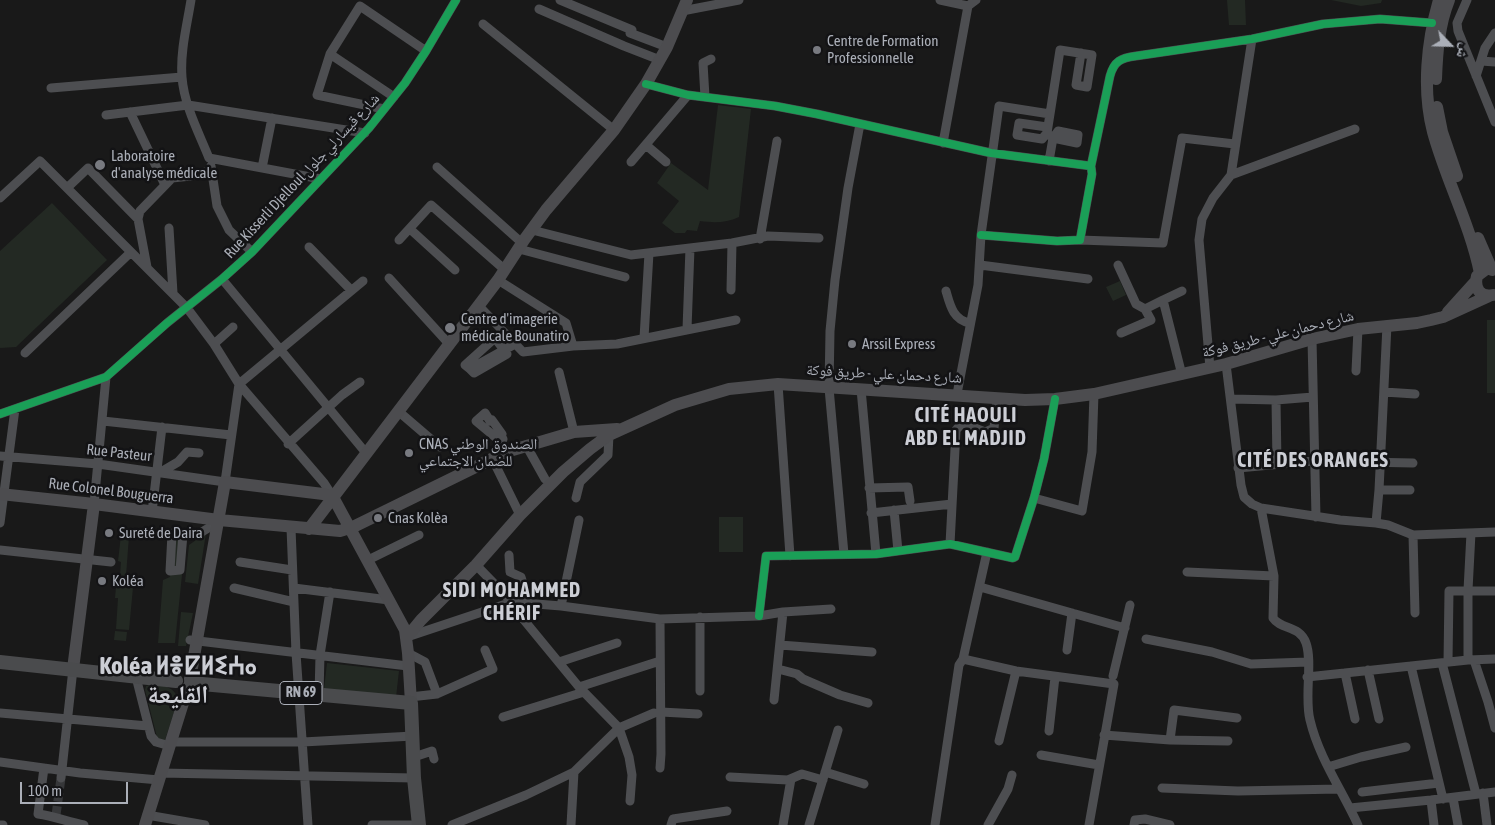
<!DOCTYPE html>
<meta charset="utf-8">
<style>
body{margin:0}
#map{position:relative;width:1495px;height:825px;overflow:hidden;background:#191919;font-family:"Asap Condensed","Noto Naskh Arabic",sans-serif}
canvas{display:block}
.north{position:absolute;left:1425px;top:20px;width:50px;height:50px;-webkit-text-stroke:4px #131315;paint-order:stroke;rotate:114deg;font-size:14px;font-weight:700;line-height:20px;text-align:center;color:#abafb8}
.north::after{content:'';display:block;margin:auto;width:18px;height:22px;background:#abafb8;clip-path:polygon(50% 0,100% 100%,50% 72%,0 100%)}
.scale{position:absolute;left:20px;top:782px;width:108px;height:22px;box-sizing:border-box;border:2px solid #abafb8;border-top:0;padding-left:6px;font-size:15px;line-height:18px;white-space:nowrap;color:#abafb8;-webkit-text-stroke:4px #131315;paint-order:stroke}
</style>
<div id="map">
<canvas width="1495" height="825"></canvas>
<div class="north">ش</div>
<div class="scale">100 m</div>
</div>
<script>
const g = document.querySelector('canvas').getContext('2d');
g.lineJoin = 'round';
function fill(path, color) { g.fillStyle = color; g.fill(path, 'evenodd'); }
function stroke(path, color, width, dash) { g.strokeStyle = color; g.lineWidth = width; g.lineCap = dash ? 'butt' : 'round'; g.setLineDash(dash || []); g.stroke(path); }
function label(font, color, halo, rows, align = 'center') {
  g.font = font + ' "Asap Condensed","Noto Naskh Arabic","Noto Sans Tifinagh",sans-serif'; g.lineWidth = 5; g.setLineDash([]); g.textBaseline = 'middle'; g.strokeStyle = halo; g.fillStyle = color; for (const [text, x, y, turn = 0] of rows) {
    g.save(); g.translate(x, y); g.rotate((+turn || 0) * Math.PI / 180); g.textAlign = isNaN(turn) ? turn : align; if (halo) g.strokeText(text, 0, 0); g.fillText(text, 0, 0); g.restore();
  }
}
fill(new Path2D(`
 M1227,0h18l1,25h-17z
 M1331,0h51l-1,3 -20,3z
 M718,105l33,4 -12,108c-13,6 -25,6 -39,4l-3,10 -10,-1 -2,3h-10l-13,-10 17,-22 -22,-18 14,-20 37,27z
 M52,203l55,57 -91,87 -16,1v-97z
 M1120,281l6,14 -13,6 -7,-14z
 M1487,320h8v73h-8z
 M719,517h24v35h-24z
 M206,533l-8,51 -13,-2 4,-37z
 M121,535l8,1 -3,40 8,1 -5,53 -13,-1 2,-31h-3l1,-11 -4,-1 1,-11h7l1,-13 -3,-1z
 M186,536l-11,107h-17l5,-63 7,-3 3,-40z
 M181,612l12,1 -7,33h-8z
 M115,631l12,1 -1,9 -12,-1z
 M327,663l72,8 -3,26 -72,-8z
 M154,684c11,2 21,3 24,16l-13,40h-6l-2,-3 -12,-47 1,-4z`), '#232923');
stroke(new Path2D(`
 M56,815l5,-37`), '#363739', 9, [9, 4.5]);
stroke(new Path2D(`
 M191,0c-4,25 -11,52 -9,77 2,28 17,56 27,81l112,21
 M560,0l72,30 -2,3 37,14
 M940,0l28,6
 M1467,0l-10,23 1,8 37,91
 M539,9l85,37 36,14
 M682,11l57,-11
 M483,24l131,106
 M330,54l64,43
 M1481,61l14,1
 M1476,76l9,-28 10,-15
 M646,84l42,11 87,11 42,8 174,39 100,13
 M51,88l131,-11
 M705,97l-2,-34 8,-4
 M384,109l-67,-14 13,-41 30,-48 66,45
 M130,112l35,73
 M106,115l82,-10 177,28
 M1058,131l20,4 -1,8 -24,-5z
 M1047,133l-5,6 -25,-4 2,-12 28,4
 M943,143l25,-137 8,-6
 M646,145l20,17
 M1049,161l4,-23 -6,-5 3,-19
 M631,162l57,-67
 M211,166l6,40 12,24 23,22
 M437,167l85,76
 M262,168l10,-50
 M1231,175l21,-136
 M67,188l21,-20 50,51
 M0,198l40,-37 147,147 27,36 25,40 85,99 9,14
 M169,228l4,65
 M410,229l45,41
 M532,230l99,25 101,-12 36,-7 51,2
 M981,235l76,6 23,-1 12,-66 -1,-8 19,-90c4,-15 11,-18 26,-20l116,-17 71,-15 57,-5 52,4
 M760,239l17,-98
 M399,240l32,-35 74,65
 M1080,240l83,3 19,-105 53,6
 M309,247l42,43
 M519,249l106,28
 M980,265l108,14
 M1118,265l18,39 9,5
 M147,267l-9,-48 2,-8 32,-33 19,-2 21,-6
 M389,278l61,67
 M222,279l144,174
 M498,280l68,43 7,23
 M731,290l1,-47
 M946,291c4,14 7,29 24,32
 M1163,300l19,-9
 M479,306l44,46 50,-6 44,-2 119,-24
 M687,329l3,-81
 M1121,333l30,-13 -6,-11 18,-9 19,75
 M644,338l5,-85
 M1312,339l4,178
 M214,344l19,-17
 M25,353l106,-101
 M1226,364l15,121 3,12 8,7 9,4 79,12 36,3 12,2 25,10
 M1210,368l-11,-128 3,-21 11,-21 18,-23 124,-46
 M470,369l-5,-4 30,-27 12,16 -33,19 -4,-4 45,-25
 M1356,371l2,-42
 M559,372l15,60
 M778,384l12,172
 M861,389l15,165
 M1384,392l31,2
 M957,394l21,-109 3,-50 18,-129 51,8 10,-64 32,5 -5,32 -11,-2 5,-32
 M1231,399l45,1 37,-3
 M1276,400l1,64
 M398,411l42,36
 M0,414l106,-37 61,-54 55,-44 30,-27 117,-124 36,-45 21,-32 30,-51
 M103,421l128,14
 M500,441l3,-2 -3,-3 2,-2 -10,-14 -2,1 -5,-8 -9,8 24,20v5l3,7
 M288,444l54,-49 18,-13
 M526,445l19,34
 M0,456l98,8 127,18 14,-98 124,-103
 M492,458l28,57
 M1238,468l76,-7 99,2
 M161,472l17,-10 9,-10 12,1
 M869,488l39,-1 2,14
 M1379,490h31
 M576,498l4,-16 28,-27 1,-20
 M1034,498l48,13 10,-59 2,-58
 M94,504l12,-127
 M1261,508l13,68 -1,42c8,12 27,7 33,25 7,19 -2,54 4,77 9,38 32,70 48,105
 M894,510l4,41
 M152,512l10,-85
 M871,513l81,-9
 M0,523l15,-114
 M1376,523l3,-33 8,-165
 M291,528l5,125 12,172
 M183,534l-3,36 -10,1 2,-37 1,-1 24,2 13,-8
 M950,544l6,-114 6,-7 23,9 9,-4 3,-30
 M0,550l111,12
 M844,554l-15,-166 1,-57 5,-51 13,-92 12,-64
 M509,555l1,17 11,5 8,26
 M368,560l51,-25
 M240,562l52,8
 M476,565l36,37 7,12 60,73 40,41 10,29 3,18 -2,26
 M1187,572l87,4
 M980,587l145,41
 M234,588l60,14
 M294,588l95,12
 M561,606l18,-86
 M783,612l48,-3
 M1415,613l-2,-78 82,-3
 M759,616l7,-60 110,-2 74,-10 63,14 2,-1 19,-59 10,-39 11,-60
 M407,637l105,-35 49,4 99,13 99,-3 24,-4 -9,88
 M1146,639l66,13 39,12 57,-2
 M190,640l218,26
 M780,645l92,7
 M1067,650l5,-37
 M408,653l17,9 12,32 -27,3
 M963,659l53,12 98,13 -25,141
 M1468,660v-70l3,-57
 M1474,660l14,42 7,26
 M559,662l58,-19
 M1448,662l1,-71h46
 M1442,663l34,131
 M1411,666l32,133
 M778,669l19,5 6,5 37,16 28,8
 M1368,670l11,49
 M1345,673l10,46
 M1113,676l17,-71
 M136,677l15,59 5,6 14,4
 M1307,677l161,-17 27,-1
 M579,687l81,-26
 M700,691v-74
 M437,694l56,-25 -8,-19
 M319,695l1,-40 10,-63
 M661,712l37,2
 M0,713l148,13
 M503,717l81,-25
 M1049,731l6,-54
 M1104,735l66,5 4,-30 63,8
 M1170,740l58,1
 M999,741l17,-70
 M172,742h131l110,-6
 M1041,755l58,10
 M414,757l18,-6 2,8
 M0,762l80,11 79,7
 M1328,767l33,-10 45,-10
 M44,768l-6,46c16,2 30,8 46,11
 M660,768l1,-14 -1,-135
 M825,772l39,12
 M161,773l253,5
 M730,777l58,3 14,-6 21,6
 M61,778l12,-109
 M1162,788l76,3 101,-2
 M1362,792l77,-9
 M1483,793l4,32
 M1453,798l5,27
 M1431,800l3,25
 M1350,808l81,-8 64,-8
 M147,815l58,10
 M0,825h3
 M372,825h48
 M452,825l74,-30 48,-23 45,-44 35,-15
 M571,825l3,-53
 M671,825l2,-6 54,-8
 M783,825l8,-46
 M809,825l29,-95
 M935,825l24,-160 4,-6 24,-107
 M988,825l20,-36 4,-14
 M1134,825l1,-5 10,-1 25,6`), '#4d4e51', 9);
stroke(new Path2D(`
 M1439,0c-12,41 -17,90 -6,132 13,48 37,92 47,141
 M1436,79c1,-27 3,-54 13,-79
 M1437,107l5,25 15,44
 M1478,238l14,32
 M1485,270l-8,6c-3,12 3,22 16,19
 M1448,312l28,-31
 M0,494l94,10 125,16 121,11 13,-4 153,-75 68,-20 43,-3
 M333,497l72,133 3,23 3,50
 M309,529l189,-249 26,-40 22,-30 68,-80 32,-46 21,-37 20,-47
 M407,637l14,-17 55,-55 44,-50 43,-43 27,-23 19,-14 66,-30 54,-16 49,-5 247,16 30,-1 39,-5 132,-30 86,-25 46,-10 59,-6 14,-3 12,-3 46,-21
 M73,669l21,-165
 M190,679l35,-197 98,12 10,3
 M145,825l43,-138`), '#4c4c4f', 12);
stroke(new Path2D(`
 M0,662l176,19
 M191,683l220,20 3,75 5,47`), '#4a4b4d', 14);
stroke(new Path2D(`
 M646,84l42,11 87,11 42,8 174,39 100,13
 M981,235l76,6 23,-1 12,-66 -1,-8 19,-90c4,-15 11,-18 26,-20l116,-17 71,-15 57,-5 52,4
 M0,414l106,-37 61,-54 55,-44 30,-27 117,-124 36,-45 21,-32 30,-51
 M759,616l7,-60 110,-2 74,-10 63,14 2,-1 19,-59 10,-39 11,-60`), '#1a9f57', 8);
for (const [x, y, r, color] of [
 [817,50,5,"#787a80"],
 [100,165,6,"#787a80"],
 [450,328,6,"#787a80"],
 [852,344,5,"#787a80"],
 [409,453,5,"#787a80"],
 [378,518,5,"#787a80"],
 [109,533,5,"#787a80"],
 [102,581,5,"#787a80"]
]) { const dot = new Path2D(); dot.arc(x, y, r, 0, 2 * Math.PI); g.fillStyle = color; g.fill(dot); stroke(dot, '#131315', 2); }
for (const [x, y, w] of [
 [301,693,42]
]) { const box = new Path2D(); box.roundRect(x - w / 2, y - 11.5, w, 23, 4); g.fillStyle = '#131315'; g.fill(box); stroke(box, '#abafb8', 1); }
label('bold 14px', '#abafb8', null, [
 ["RN 69",301,693]
]);
label('15px', '#abafb8', '#131315', [
 ["Centre de Formation",827,41],
 ["Professionnelle",827,58],
 ["Laboratoire",111,156],
 ["d'analyse médicale",111,173],
 ["Centre d'imagerie",461,319],
 ["médicale Bounatiro",461,336],
 ["Arssil Express",862,344],
 ["CNAS الصندوق الوطني",419,444],
 ["للضمان الاجتماعي",419,461],
 ["Cnas Kolèa",388,518],
 ["Sureté de Daira",119,533],
 ["Koléa",112,581]
], 'left');
label('15px', '#abafb8', '#131315', [
 ["Rue Kisserli Djelloul شارع قيسارلي جلول",302,176,-47],
 ["شارع دحمان علي - طريق فوكة",1278,334,-14],
 ["شارع دحمان علي - طريق فوكة",884,374,3],
 ["Rue Pasteur",119,453,6],
 ["Rue Colonel Bouguerra",111,491,7]
]);
g.letterSpacing = '1px';
label('bold 20px', '#ccced5', '#131315', [
 ["CITÉ HAOULI",966,416],
 ["ABD EL MADJID",966,439],
 ["CITÉ DES ORANGES",1313,461],
 ["SIDI MOHAMMED",512,591],
 ["CHÉRIF",512,614]
]);
g.letterSpacing = '0px';
label('bold 25px', '#ccced5', '#131315', [
 ["Koléa ⵍⴻⵇⵍⵉⵄⴰ",178,666],
 ["القليعة",178,695]
]);
</script>
